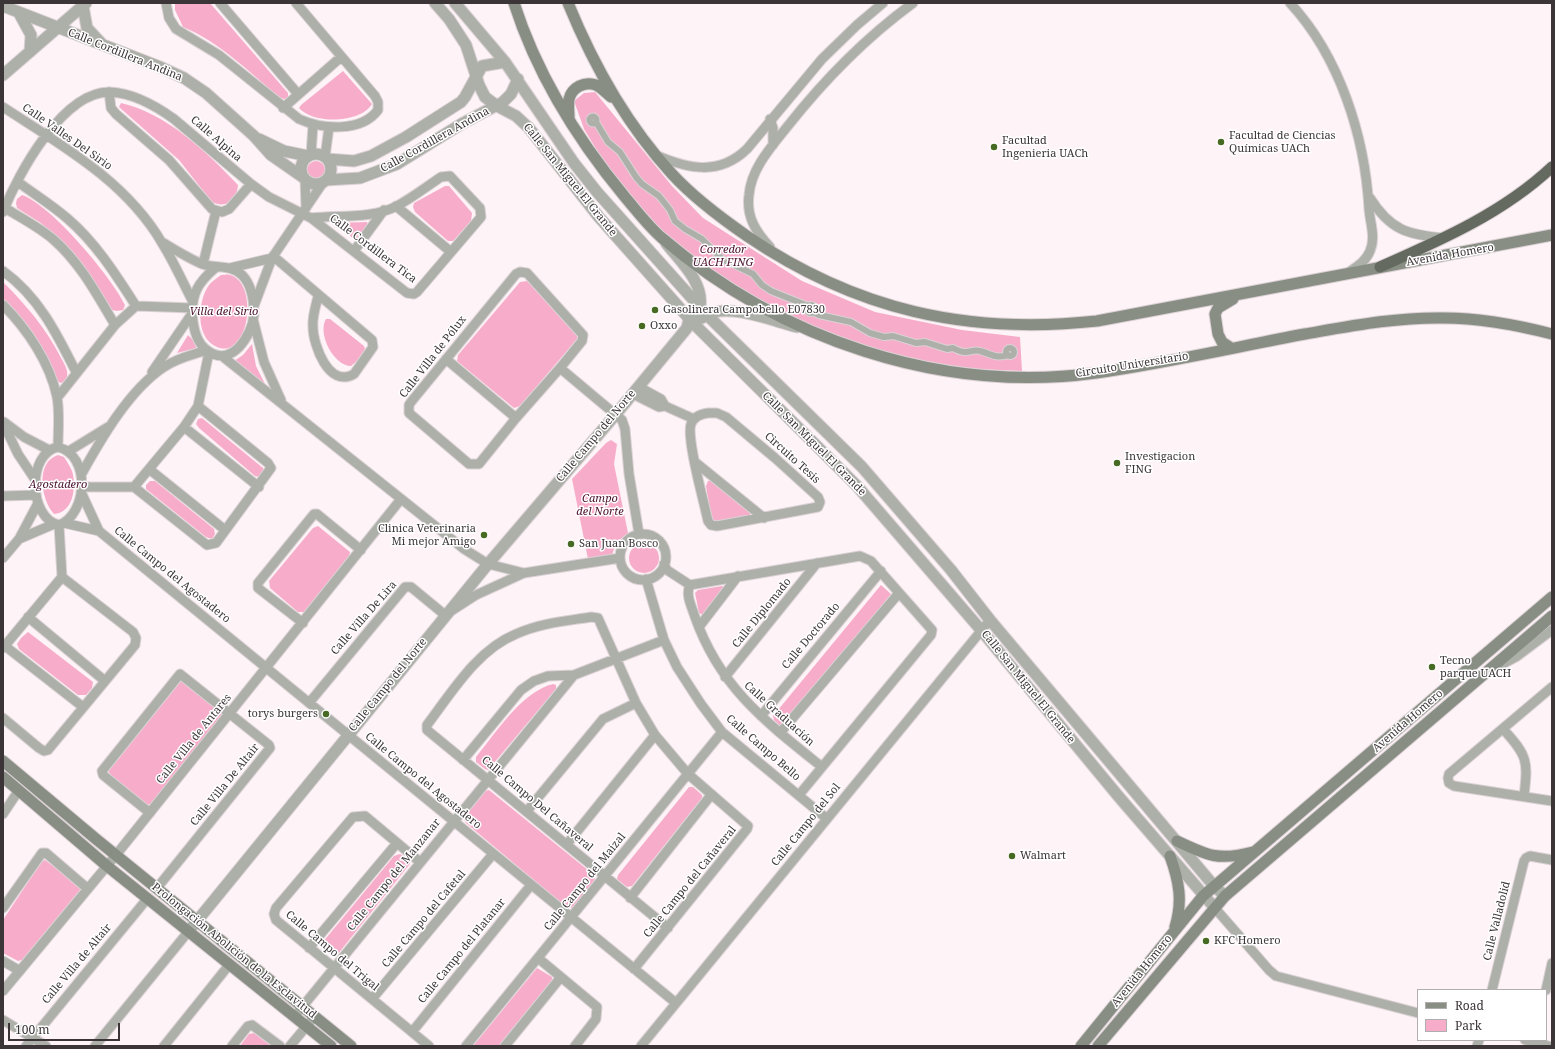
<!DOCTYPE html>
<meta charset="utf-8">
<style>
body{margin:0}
#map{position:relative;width:1555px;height:1049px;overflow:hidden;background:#fef3f7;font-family:"Noto Serif",serif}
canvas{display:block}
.frame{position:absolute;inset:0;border:4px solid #3c3538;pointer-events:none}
.legend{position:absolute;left:1417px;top:989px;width:130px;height:52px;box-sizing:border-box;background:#fff;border:1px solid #b1aeaf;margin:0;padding:5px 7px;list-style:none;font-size:12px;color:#3c3538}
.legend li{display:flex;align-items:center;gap:8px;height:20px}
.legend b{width:20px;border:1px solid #b1aeaf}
.scale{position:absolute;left:8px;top:1023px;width:112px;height:18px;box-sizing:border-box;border:2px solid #3c3538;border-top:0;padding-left:5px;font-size:12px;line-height:14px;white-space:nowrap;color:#3c3538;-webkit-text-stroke:3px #fff;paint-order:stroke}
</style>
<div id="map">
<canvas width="1555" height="1049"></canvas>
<div class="frame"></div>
<ul class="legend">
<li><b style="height:5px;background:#888e84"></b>Road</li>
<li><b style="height:11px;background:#f7adca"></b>Park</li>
</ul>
<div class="scale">100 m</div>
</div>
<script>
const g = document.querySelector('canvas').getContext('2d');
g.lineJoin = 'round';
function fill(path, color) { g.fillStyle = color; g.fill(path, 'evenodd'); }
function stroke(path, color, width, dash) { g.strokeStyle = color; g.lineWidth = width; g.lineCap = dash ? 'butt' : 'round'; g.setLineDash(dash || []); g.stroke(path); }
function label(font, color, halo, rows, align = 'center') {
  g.font = font + ' "Noto Serif",serif'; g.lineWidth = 3; g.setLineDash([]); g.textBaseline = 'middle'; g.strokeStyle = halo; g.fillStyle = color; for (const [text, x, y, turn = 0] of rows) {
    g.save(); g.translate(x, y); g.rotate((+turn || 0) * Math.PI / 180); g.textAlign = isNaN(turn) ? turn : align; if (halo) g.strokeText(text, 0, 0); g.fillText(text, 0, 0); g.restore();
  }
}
fill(new Path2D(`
 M175,3h35l78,90v4l-3,2 -5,-1c-31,-26 -60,-56 -97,-71l-8,-17z
 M343,71l29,33c-11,19 -58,21 -73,4l2,-3z
 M595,92l77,94 31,32 99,63 73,31 87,18 58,7 2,34 -70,-3 -43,-9 -74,-22 -95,-45 -76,-58 -33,-34 -30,-43 -17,-28 -10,-28 10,-8z
 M121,103c45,10 86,49 117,82 -1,15 -12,24 -26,17l-33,-42 -60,-53z
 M307 170a9 9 0 1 1 18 0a9 9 0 1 1-18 0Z
 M445,186h4l23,27 -1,8 -18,20h-5l-33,-29 -2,-5 1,-4z
 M22,195c29,10 89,81 103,110l-2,5 -6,1 -5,-1 -34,-49 -37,-38 -24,-15 -1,-5 1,-4z
 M367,222l1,3 -10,13 -4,1 -20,-16z
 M221,275c3,0 7,-1 9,0 30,8 19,89 -15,71 -20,-10 -17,-46 -6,-61 3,-4 8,-7 12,-10z
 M527,281l50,53v5l-57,67 -6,2 -57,-47 1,-6 62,-73z
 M3,282c23,23 42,45 57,74 4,8 10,15 6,24l-5,3 -7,-3c-15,-30 -27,-59 -51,-82z
 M326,319h4l34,27 1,3 -7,11 -7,6c-17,0 -34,-32 -25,-47z
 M188,335l7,7 1,6 -19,5z
 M252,344l4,22 11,22 -33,-27 9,-6z
 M202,418l61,50 2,4 -6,5 -4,-1 -56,-48 -3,-4 2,-5z
 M611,440l6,4 -3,20 14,69 -11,9 -6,15 -23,2 -16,-80 34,-36z
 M58,455l6,2c3,5 6,9 8,14 5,16 1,42 -18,43 -13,-14 -19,-52 4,-59z
 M711,480l39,32v4l-36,6 -3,-4 -5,-32 2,-5z
 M150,481h5l59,48 1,5 -3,5 -6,-2 -60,-48v-4z
 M318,526l32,26 -1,5 -45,55h-6l-28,-24 -1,-7 44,-53z
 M629 558a15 15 0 1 1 30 0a15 15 0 1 1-30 0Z
 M881,585l10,9 -105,130 -5,3 -7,-7 -1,-4z
 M722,586l3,2 -22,27 -4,-2 -4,-20 3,-3z
 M28,632l65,50 -1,6 -6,7h-8l-59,-46 -2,-5 4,-6z
 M183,681l38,29 1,5 -70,89 -5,1 -36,-28 -3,-7 70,-87z
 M553,684l3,1v4l-68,81 -3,-1 -9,-7v-5c20,-24 45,-65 77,-73z
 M689,787h4l9,8v3l-70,88 -5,1 -10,-8 1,-4z
 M489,790l105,85 1,6 -22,27 -7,-1 -100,-84 -2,-3 1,-4 20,-25z
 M400,854l10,7v3l-73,91 -4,1 -11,-8v-5l72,-87z
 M45,860l36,27 -1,3 -58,70 -4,1 -15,-8v-33l39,-59z
 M537,968l15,9 1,4 -52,65h-28z
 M254,1033l17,13h-31l9,-12z`), '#f7adca');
const pedestrian = new Path2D(`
 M589.5 120a3.5 3.5 0 1 1 7 0a3.5 3.5 0 1 1-7 0Z
 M596,122l12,20 12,10 16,25 6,7 17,12 11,14 5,11 10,8 17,10 20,20 31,15 9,11 9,6 37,15
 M807 309a4 4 0 1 1 8 0a4 4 0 1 1-8 0Z
 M813,312l6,3 32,7 19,11 14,4 9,-1 23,7 9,-1 22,7 6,-1c16,9 18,0 27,3 11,3 16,8 28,4
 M1006 352a4 4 0 1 1 8 0a4 4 0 1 1-8 0Z`);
const minor = new Path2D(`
 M166,3l3,15 7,11 43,26 80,64c22,10 62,14 79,-9v-8l-3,-6 -79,-93
 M220,3l78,91
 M1290,3c50,54 75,134 79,206 1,14 7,28 1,42 -4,10 -12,15 -21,21
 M109,92l2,16 5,6 53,46 43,49 10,3 7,-3 22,-25
 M3,107c58,38 123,74 159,136 12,19 21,40 31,59
 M283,108l58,-51
 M770,119l3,9v17
 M311,155l2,-30
 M656,155c32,14 63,21 91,-6l75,-90 35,-34 26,-22
 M325,157l4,-30
 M305,179l1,29
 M18,182c16,12 34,23 50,37 28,24 48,56 68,87
 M1370,198c20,32 38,37 74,40
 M396,206l55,46
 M5,208c16,10 34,19 49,32 27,24 43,55 61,85
 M3,212c15,-38 60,-121 107,-120 24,1 46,14 64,27l77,65 18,13 42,21 96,75 7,1 3,-2 64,-75 -1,-9 -30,-32 -9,1c-15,10 -29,21 -44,29 -25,13 -59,9 -86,12
 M162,242c13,8 26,16 40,22 14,5 29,0 40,11 10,10 12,27 12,40 -2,20 -22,53 -46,36 -17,-11 -19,-45 -11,-62 4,-8 11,-15 18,-21
 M770,247c-14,-15 -24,-30 -21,-52 2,-26 22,-48 38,-68 37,-47 77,-88 126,-124
 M354,251l30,-41
 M273,256l99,84 1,7 -19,27c-25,15 -41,-29 -41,-47 -1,-11 3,-21 5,-31
 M203,264l13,-53
 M230,268l42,-10
 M3,271c36,26 54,63 73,101
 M3,305c24,24 47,58 54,92 3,16 1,34 1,50
 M254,306l18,-48 52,-77
 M253,319l11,43 17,38
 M222,356l242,193 24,15 36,9
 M446,359l70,59
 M560,368l-44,50 -37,46h-10l-60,-51v-8l2,-3 105,-128 4,-2 7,1 56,62 -1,6 -22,27 62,52 3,9 4,45 10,60
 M152,372l41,-60
 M639,387l22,12 4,7 29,13
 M633,394l26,13 6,-1
 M57,398l58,-73 21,-19 57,2
 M708,413h9l9,4 49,41 43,39 2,5 -2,5 -101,19 -6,-1 -3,-4c-4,-19 -22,-83 -17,-97 3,-8 10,-10 17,-11z
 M4,422l20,15 25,13
 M3,423l15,31 18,27
 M184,427l75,60
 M58,447c33,8 30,67 1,78 -31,-7 -32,-72 -1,-78z
 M69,451l39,-24
 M695,462l69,56
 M149,469l76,61
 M81,475c20,-36 48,-85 83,-108 13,-9 28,-12 43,-17
 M82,487h52l50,-60 14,-21 11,-54
 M134,487l73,58 9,-2 55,-75 -3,-5 -70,-57
 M81,492l18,39 577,472
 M3,496l33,-1
 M64,523l35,8
 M620 557a23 23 0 1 1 46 0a23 23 0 1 1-46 0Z
 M19,539l35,-15
 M3,558l16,-19 19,-36
 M664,564l3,6 23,15
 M646,579l18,61 13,27 24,37 21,28 104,86
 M28,617l77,64
 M303,623l-45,-35v-5l56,-69h3l44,36
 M699,627l39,-51
 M5,646l78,61
 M3,648l59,-71
 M1495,668l21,-11 36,-27
 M725,677l92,-114
 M1552,687l-103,87 -1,4 1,5 5,3 98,15
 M309,703l96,-116h6l34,28 31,-20 48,-22 96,-15
 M761,716l120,-145
 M3,718l36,30 5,3 4,-1 87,-105 1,-7 -3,-6 -71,-55 -3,-52
 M1503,729c25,27 25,32 21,67
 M780,733l119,-140
 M463,760l58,-70 13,-9 14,-5 26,-1 90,-35
 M799,795l132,-160 1,-5 -61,-69 -11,-5 -170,29c-5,10 2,22 5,32 25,71 71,105 127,150
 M527,811l76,-92 33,-16
 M150,813l-47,-38 -1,-4 78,-97 89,71 1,3 -113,140
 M3,814l16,-24
 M567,844l88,-109
 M420,862l-55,-46 -12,1 -77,91 -2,6 2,6 153,126
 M630,898l81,-103
 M1214,907l55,63 7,6 142,37
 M3,908l39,-55h4l42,36
 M309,948l88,-105
 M538,958l59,49 -1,12 -21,27
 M3,961l17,10
 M634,969l113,-140 1,-3 -60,-52 -33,-39 -19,-32 -38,-85 -7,-1c-25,4 -51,6 -75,17 -39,16 -64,58 -89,91v5l241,198
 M1492,990l32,-129 2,-3 4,-2 22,4
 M1546,990l6,-27
 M3,991l113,-136 285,-356
 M372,999l121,-145
 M294,1017l280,-342
 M3,1020l43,26
 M412,1032l119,-147
 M1525,1040l24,6
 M26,1046l121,-147
 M95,1046l93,-114
 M164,1046l65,-81
 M232,1046l16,-20 4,-1 28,21
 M290,1046l25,-30
 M466,1046l256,-314
 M505,1046l56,-69
 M641,1046l349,-426
 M1477,1046l2,-6`);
const tertiary = new Path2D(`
 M435,3l14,16 17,26 13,40 6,12 12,9 19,10 13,12 69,88 96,108 163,162 124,144 138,167 95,110
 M455,3l50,59 69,101 23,29 109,122 156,153 89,103 39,50 224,266 11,10
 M3,6l157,61 24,11 22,15 48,43 17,19 33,23
 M83,6l4,22 14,15
 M19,13l12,22 -1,17
 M3,75l83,-72
 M259,139l25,12 24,5
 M301 169a15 15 0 1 1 30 0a15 15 0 1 1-30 0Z
 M327,159l27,2 17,-5 35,-19 55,-35 4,-5 17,-31 23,-4
 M326,180l34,-2 37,-14 66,-41 40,-21 8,-8 7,-15
 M702,318c22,-18 70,3 95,9
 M188,932l300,-368 128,-150 71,-86 2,-9 11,-12c4,-25 -20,-46 -34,-64`);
const secondary = new Path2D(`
 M514,3c23,72 63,136 111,194 12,14 23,29 37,41 118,101 278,156 434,135 70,-10 140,-26 209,-39 46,-8 92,-17 139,-16 36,0 73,7 108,16
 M568,3c25,61 59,122 104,171 22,24 49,44 75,62 109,74 220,99 350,85l455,-86
 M569,118c0,-6 -1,-13 0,-19 3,-12 16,-18 27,-14 6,3 10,8 15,12
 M1231,348l-9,-6 -4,-8 -3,-20 3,-6 15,-9
 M3,761l93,78 255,207
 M3,777l104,89 224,180
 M1177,841c31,15 42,20 76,11
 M1170,856c9,25 13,45 5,71
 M1081,1046l122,-150 349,-299
 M1098,1046l127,-150 327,-280`);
const trunk = new Path2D(`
 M1380,267c61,-27 123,-54 172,-100`);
stroke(pedestrian, '#dbd1d5', 8);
stroke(minor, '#dbd1d5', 11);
stroke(tertiary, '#dbd1d5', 13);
stroke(secondary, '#dbd1d5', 13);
stroke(trunk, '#dbd1d5', 13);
stroke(pedestrian, '#acb0a9', 6);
stroke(minor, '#acb0a9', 9);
stroke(tertiary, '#acb0a9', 11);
stroke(secondary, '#888e84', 11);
stroke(trunk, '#646a5f', 11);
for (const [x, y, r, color] of [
 [1221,142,4,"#476a23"],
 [994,147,4,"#476a23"],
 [655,310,4,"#476a23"],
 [642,326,4,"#476a23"],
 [1117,463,4,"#476a23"],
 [484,535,4,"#476a23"],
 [571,544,4,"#476a23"],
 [1432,667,4,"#476a23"],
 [326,714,4,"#476a23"],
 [1012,856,4,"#476a23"],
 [1206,941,4,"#476a23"]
]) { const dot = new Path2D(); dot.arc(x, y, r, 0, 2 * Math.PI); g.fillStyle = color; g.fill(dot); stroke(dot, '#fff', 1.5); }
label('11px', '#3c3538', '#fff', [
 ["Calle Cordillera Andina",125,55,22],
 ["Calle Valles Del Sirio",67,137,35],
 ["Calle Alpina",216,139,41],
 ["Calle Cordillera Andina",435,140,-29],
 ["Calle San Miguel El Grande",570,180,51],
 ["Calle Cordillera Tica",373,249,37],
 ["Avenida Homero",1450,255,-10],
 ["Calle Villa de Pólux",433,357,-52],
 ["Circuito Universitario",1132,365,-9],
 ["Calle Campo del Norte",596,436,-50],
 ["Calle San Miguel El Grande",814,444,45],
 ["Circuito Tesis",792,458,42],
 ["Calle Campo del Agostadero",172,575,39],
 ["Calle Diplomado",762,613,-51],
 ["Calle Villa De Lira",364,618,-49],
 ["Calle Doctorado",811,636,-50],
 ["Calle Campo del Norte",388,685,-51],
 ["Calle San Miguel El Grande",1028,687,51],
 ["Calle Graduación",779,714,42],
 ["Avenida Homero",1408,721,-41],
 ["Calle Villa de Antares",194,739,-51],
 ["Calle Campo Bello",763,748,41],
 ["Calle Campo del Agostadero",423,781,39],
 ["Calle Villa De Altair",225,785,-51],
 ["Calle Campo Del Cañaveral",537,804,40],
 ["Calle Campo del Sol",806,825,-51],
 ["Calle Campo del Manzanar",394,875,-51],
 ["Calle Campo del Maizal",585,882,-51],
 ["Calle Campo del Cañaveral",690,882,-51],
 ["Calle Campo del Cafetal",424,919,-50],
 ["Calle Valladolid",1497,921,-76],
 ["Prolongación Abolición de la Esclavitud",234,951,39],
 ["Calle Campo del Trigal",332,951,40],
 ["Calle Campo del Platanar",462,951,-51],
 ["Calle Villa de Altair",77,964,-50],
 ["Avenida Homero",1142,971,-51]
]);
label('11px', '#3c3538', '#fff', [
 ["Facultad de Ciencias",1229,136],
 ["Químicas UACh",1229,149],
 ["Facultad",1002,141],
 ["Ingenieria UACh",1002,154],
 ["Gasolinera Campobello E07830",663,310],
 ["Oxxo",650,326],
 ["Investigacion",1125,457],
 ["FING",1125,470],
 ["Clinica Veterinaria",476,529,"right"],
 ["Mi mejor Amigo",476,542,"right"],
 ["San Juan Bosco",579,544],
 ["Tecno",1440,661],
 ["parque UACH",1440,674],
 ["torys burgers",318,714,"right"],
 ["Walmart",1020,856],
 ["KFC Homero",1214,941]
], 'left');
label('italic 11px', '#4b112e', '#fff', [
 ["Corredor",723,250],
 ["UACH FING",723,263],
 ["Villa del Sirio",224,312],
 ["Agostadero",58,485],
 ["Campo",600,499],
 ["del Norte",600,512]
]);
</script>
